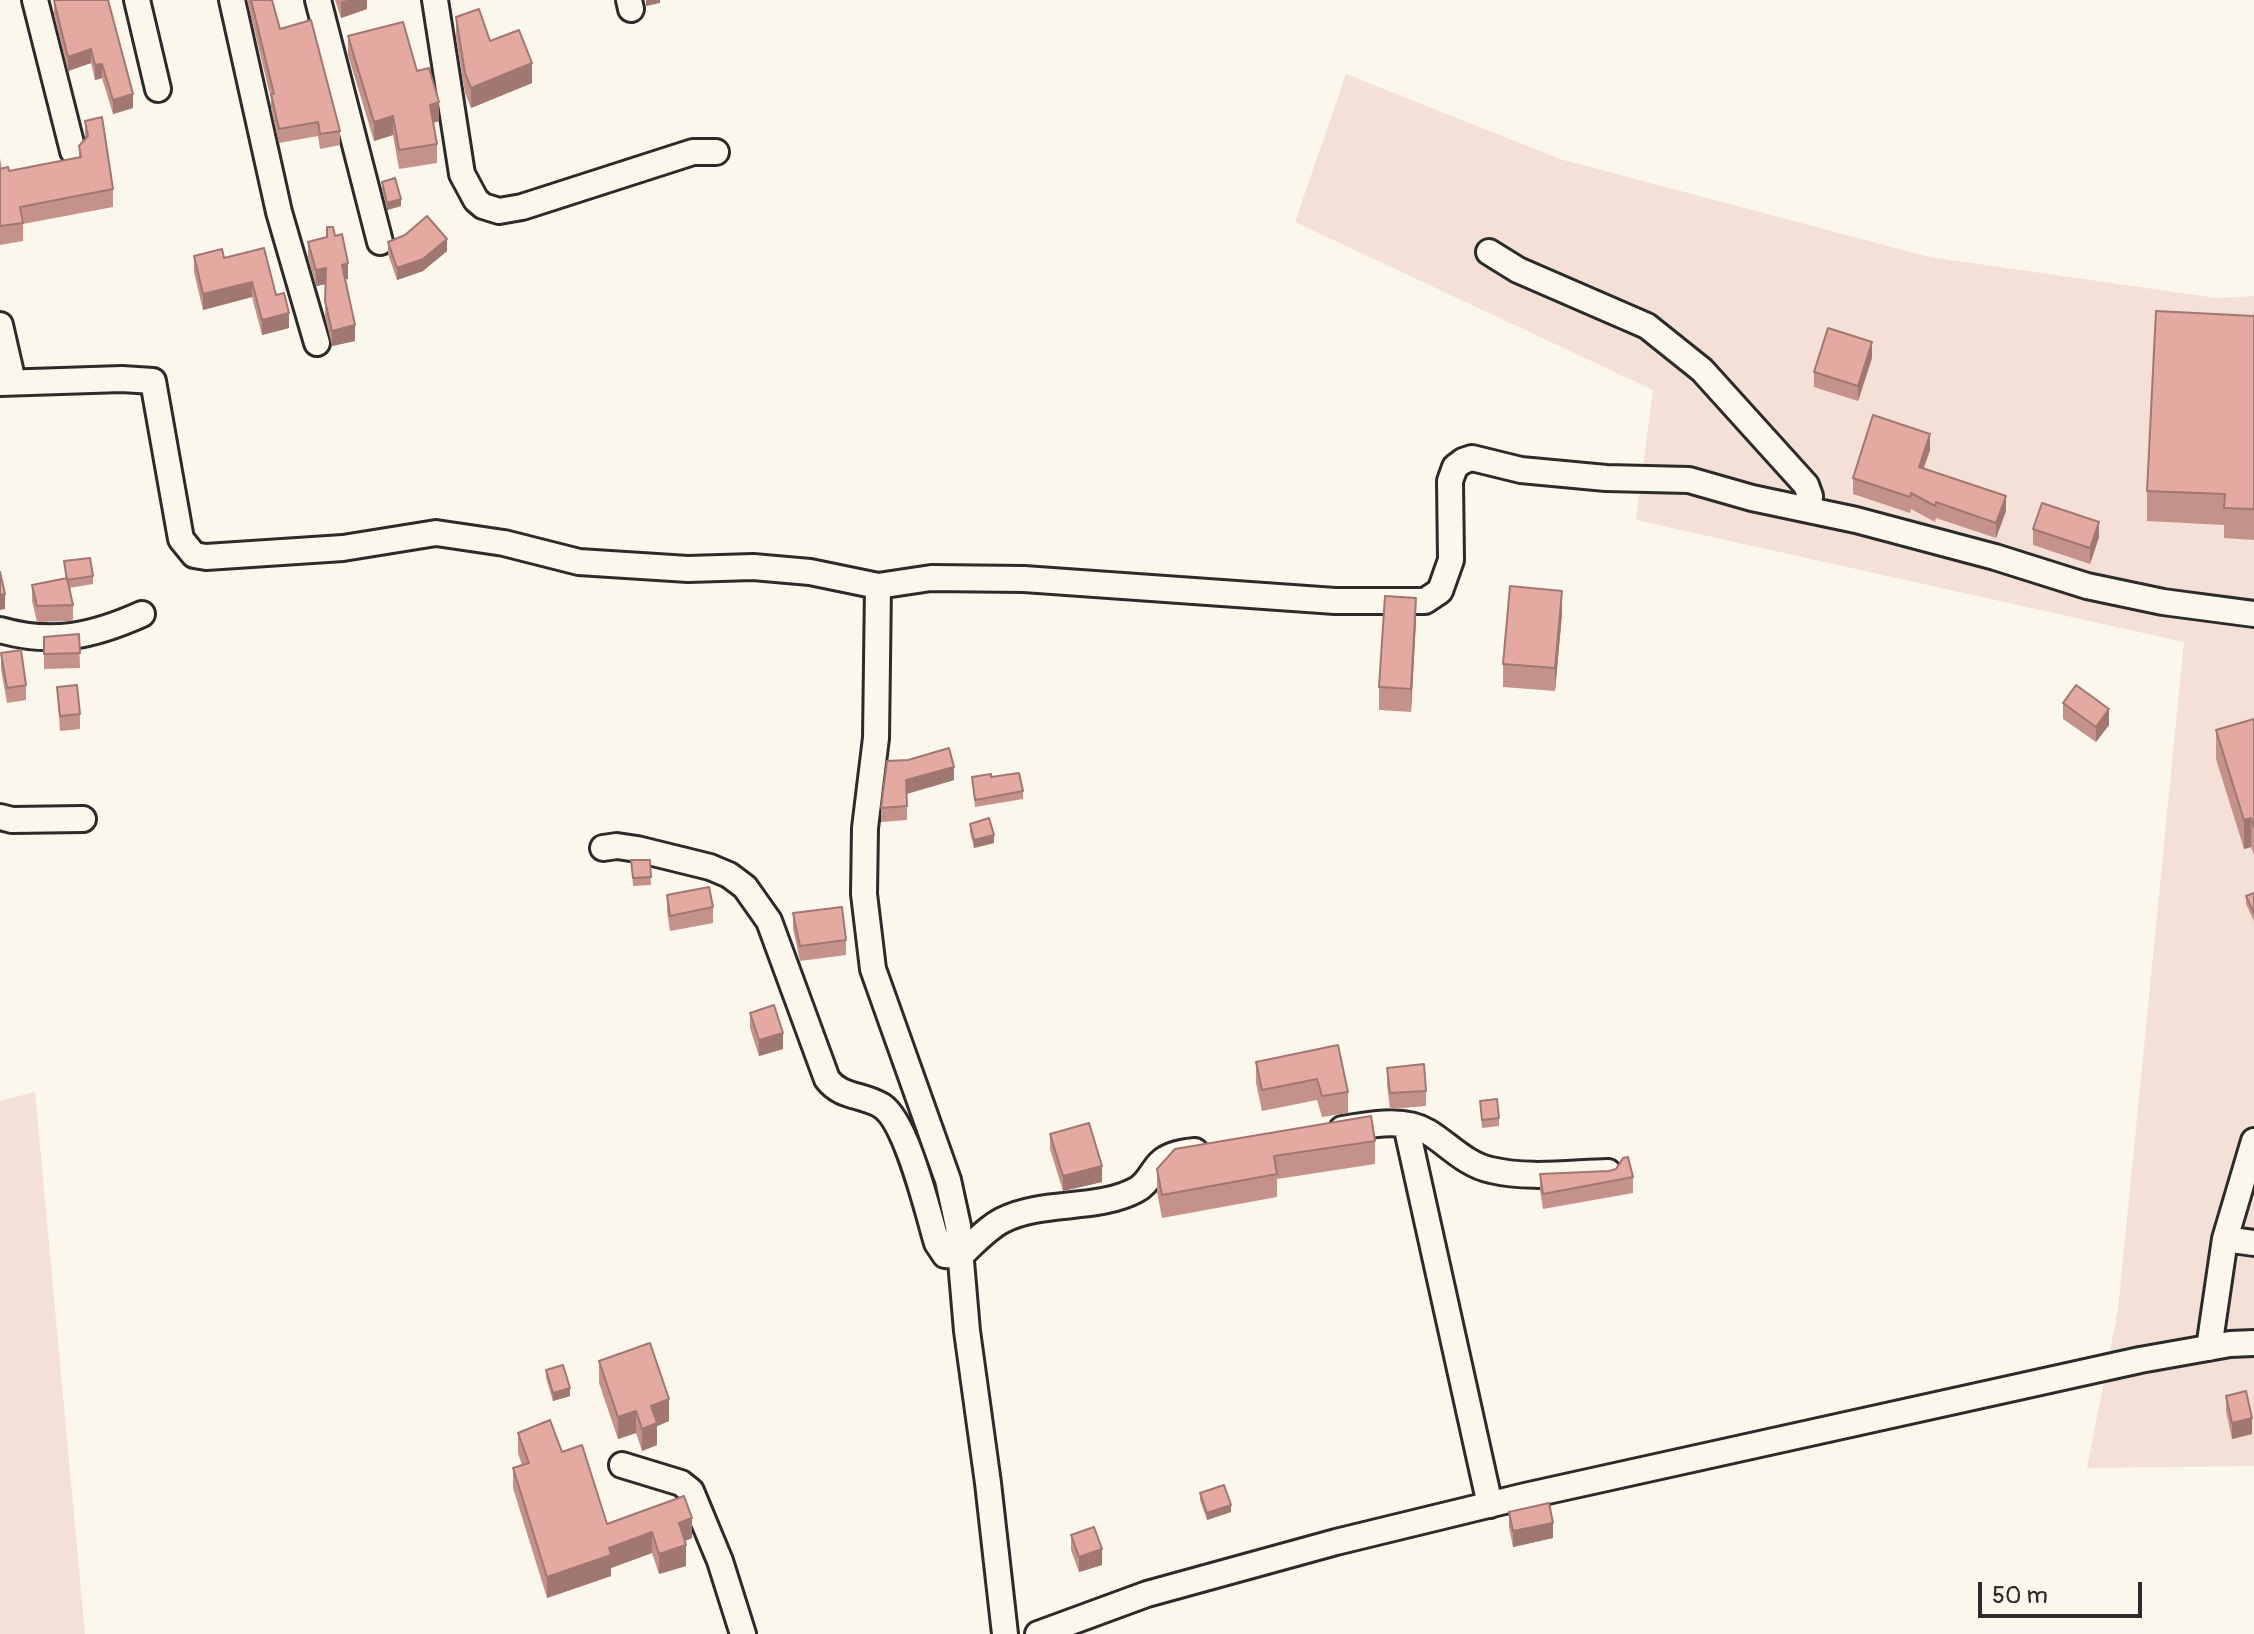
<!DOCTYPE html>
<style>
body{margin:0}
#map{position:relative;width:2254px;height:1634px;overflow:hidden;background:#fbf7ec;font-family:Pangolin,sans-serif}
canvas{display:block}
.scale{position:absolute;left:1978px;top:1582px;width:164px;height:36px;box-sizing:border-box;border:4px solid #2b2b2b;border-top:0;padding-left:10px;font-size:24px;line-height:28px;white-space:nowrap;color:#2b2b2b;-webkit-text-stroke:6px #fbf7ec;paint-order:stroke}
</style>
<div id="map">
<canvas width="2254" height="1634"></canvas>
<div class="scale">50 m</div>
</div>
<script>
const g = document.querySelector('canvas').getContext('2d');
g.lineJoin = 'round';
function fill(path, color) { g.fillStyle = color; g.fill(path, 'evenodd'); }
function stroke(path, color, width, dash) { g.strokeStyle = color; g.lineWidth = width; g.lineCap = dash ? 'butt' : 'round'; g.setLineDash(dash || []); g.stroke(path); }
fill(new Path2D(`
 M1346,74l214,85 369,98 287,41 38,-2v1170l-167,2 31,-158 66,-668 -548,-122 17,-130 -358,-168z
 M35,1092l50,542h-85v-533z`), '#f4e0d6');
const minor = new Path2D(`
 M35,0l38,151
 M137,0l21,89
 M232,0l47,212 38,131
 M318,0l62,242
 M435,0l27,174 14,26 7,6 16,5 23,-4 171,-55h23
 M629,0l2,9
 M1489,252l29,18 129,56 55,44 104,115 4,11 -1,14
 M0,325l13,57
 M0,383l122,-4 31,2 28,158 13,16 12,2 137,-9 93,-15 68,10 75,19 109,7 65,-2 57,5 68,14 53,-8 93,1 311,22h90l15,-10 11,-31 -1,-79 5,-14 8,-6 9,-3 49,12 85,8 83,2 63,18 104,22 139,37 92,29 76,16 91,12
 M878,586l-2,152 -11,90 -1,66 9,75 75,211 10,46 9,105 21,152 17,151
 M0,630c52,15 93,6 142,-16
 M0,817l12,3 71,-1
 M603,848l14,-2 20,3 73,18 19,8 16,12 24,34 58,158c14,19 36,15 55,27 25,16 46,107 55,137l8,12 15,1c13,-12 27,-28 43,-36 39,-20 94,-9 133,-30 12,-6 15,-18 24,-27 9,-9 24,-11 35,-12
 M1406,1125l84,380
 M1342,1129c27,-4 61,-12 86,3 20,12 38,33 63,38 37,9 79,3 117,2
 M2225,1239l29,4
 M2209,1348l16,-109 29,-98
 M622,1465l59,18 10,8 29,70 23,73
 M1038,1634l109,-40 189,-52 189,-46 615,-136 90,-16 24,-1`);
stroke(minor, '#2b2b2b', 30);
stroke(minor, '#fbf7ec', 24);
fill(new Path2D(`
 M56,0l77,108 -20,6 -11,-36 -7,2 -4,-17 -23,8 -14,-56v-14z
 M247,0h25l8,29 60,102v14l-20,4 -2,-13 -39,7 -8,-34v-10z
 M335,0h32v9l-26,9z
 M456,17l34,24 42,42 -61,25 -6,-15 -9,-55z
 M348,36l69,35 22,50 -6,2 4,21v19l-38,6 -6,-34 -19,6 -26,-86z
 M85,121l28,68v18l-90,17v17l-23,4v-87l2,11 7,2 70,-14v-11l6,-7z
 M382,182l19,24 -14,4 -5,-21z
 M308,242l40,37h-3l10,62 -23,5 -7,-29 1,-33 -10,2 -8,-29z
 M388,242l59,9 -24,20 -26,9 -9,-26z
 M194,256l30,2 52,37 13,33 -27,7 -10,-38 -49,13 -9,-38z
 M2254,316v224l-30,-2v-13l-77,-4v-30z
 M1872,358l-14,43 -44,-14v-15z
 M1930,450l-7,18 83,43 -10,27 -60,-20 -1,4 -24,-13 -1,4 -57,-19v-16z
 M2033,529l66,8 -9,27 -57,-19z
 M64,561l29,15v8l-24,4 4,17v16l-36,1 -5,-21v-16l34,-7z
 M1562,614l-7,77 -52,-4v-23z
 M1416,621l-5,91 -32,-2v-23z
 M79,634l1,34 -36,1v-32z
 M1,653l25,32v15l-19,3 -6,-34z
 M57,687l23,27v15l-20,2z
 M2063,703l46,22 -13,17 -33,-23z
 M2254,719v136l-3,-8 -7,2 -28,-90v-29z
 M908,760l46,20 -47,14v26l-26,2v-14z
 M972,777h19l32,14v8l-48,8z
 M970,824l24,19 -20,5 -4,-16z
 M631,860h19l1,25 -18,1z
 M2254,893v28l-8,-17v-8z
 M667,895l46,12v16l-43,8 -3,-20z
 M793,913l53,27v15l-46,6 -7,-32z
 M750,1013l33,36 -24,7 -9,-28z
 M1338,1045l10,47v21l-26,4 -5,-17 -55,11 -6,-28v-21z
 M1387,1068l39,23v15l-36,3 -3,-25z
 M1480,1101l19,17v8l-17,2z
 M1050,1134l52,48 -39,9 -13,-42z
 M1375,1141v23l-98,15v18l-115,21 -5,-26v-23z
 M1540,1174l93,3v16l-90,16 -3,-19z
 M599,1361l70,60 -12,5v19l-15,6 -6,-18 -18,6 -19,-56z
 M546,1370l24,26 -17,5 -7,-23z
 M2226,1396l26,38 -20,5 -6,-28z
 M518,1433l44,19 45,72 85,14 -7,3 1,25 -27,8 -7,-21 -41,15v8l-64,22 -34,-110v-20l9,-3 -4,-12z
 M1200,1493l31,19 -24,8 -7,-20z
 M1509,1512l44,26 -40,9 -4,-20z
 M1071,1535l31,30 -23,7 -8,-22z`), '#c4928b');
fill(new Path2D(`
 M347,0h20v9l-26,9v-16z
 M646,0h14v3l-14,3z
 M91,49v14l-23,8v-14z
 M532,63v20l-61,25v-20z
 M102,64v14l-7,2v-15z
 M133,94v14l-20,6v-14z
 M439,102v19l-9,3v-19z
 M393,116v19l-19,6v-19z
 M401,199v7l-14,4v-7z
 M447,239v12l-24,20 -26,9v-12z
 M348,263v16l-6,1v-15z
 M326,268v16l-10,2v-16z
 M252,282v15l-49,13v-16z
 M289,313v15l-27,7v-15z
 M355,325v16l-23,5v-15z
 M1872,342v16l-14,43v-15z
 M1930,434v16l-11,32v-15z
 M2006,496v15l-10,27v-15z
 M2099,522v15l-9,27v-16z
 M1562,591v23l-7,77v-23z
 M5,594v15l-5,1v-15z
 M1416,598v23l-5,91v-23z
 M2109,709v16l-13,17v-15z
 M954,767v13l-48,14v-14z
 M2251,818v29l-7,2v-29z
 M994,835v8l-20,5v-8z
 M783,1033v16l-24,7v-16z
 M1102,1166v16l-39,9v-15z
 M570,1388v8l-17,5v-8z
 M669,1399v22l-12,5v19l-15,6v-22l9,-23z
 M636,1411v22l-18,6v-22z
 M2252,1418v16l-20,5v-16z
 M1231,1505v7l-24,8v-7z
 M692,1518v20l-13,5v-20z
 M1553,1523v15l-40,9v-16z
 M652,1532v21l-41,15v8l-64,22v-21l62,-29z
 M686,1545v21l-27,8v-20z
 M1102,1549v16l-23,7v-15z`), '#a07771');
const building = new Path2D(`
 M56,0h52l25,94 -20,6 -11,-36 -7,1 -4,-16 -23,8 -14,-56z
 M251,0h21l8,29 31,-9 29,111 -20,3 -2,-12 -39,7 -8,-35h3z
 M479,9l11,32 29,-11 13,33 -61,25 -6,-15 -9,-56z
 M403,22l14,49 12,-3 10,34 -9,3 7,39 -38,6 -6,-34 -19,6 -26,-86z
 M102,117l11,72 -93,18 3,16 -23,3v-57l8,-2 1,4 72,-14 -2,-11 9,-10 -3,-15z
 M395,178l6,21 -14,4 -5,-21z
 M427,216l20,23 -24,20 -26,9 -9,-26 17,-7z
 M327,227h6l2,9 7,-2 6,29 -6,2 13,60 -23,6 -7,-30 1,-33 -10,2 -8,-28 19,-5z
 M264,248l12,47 8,-2 5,20 -27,7 -10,-38 -49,12 -9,-38 28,-7 2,9z
 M2156,311l98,5v193l-30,-1 1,-14 -78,-3z
 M1828,328l44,14 -14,44 -44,-14z
 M1873,415l57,19 -11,33 87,29 -10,27 -60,-21 -1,4 -24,-13 -1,4 -57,-19z
 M2042,503l57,19 -9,26 -57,-19z
 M90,558l3,18 -26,4 -3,-19z
 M0,572l5,22 -5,1z
 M67,578l6,27 -36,1 -5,-21z
 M1510,586l52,5 -7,77 -52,-4z
 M1385,596l31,2 -5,91 -32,-2z
 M79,634l1,19 -36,1v-17z
 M21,650l5,35 -19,3 -6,-35z
 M77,685l3,29 -20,2 -3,-29z
 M2076,685l33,24 -13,18 -33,-24z
 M2254,719v108l-3,-9 -7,2 -28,-90z
 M949,748l5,19 -48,13 1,26 -26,2 6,-47 21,-1z
 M1019,773l4,18 -48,9 -3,-23 19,-3v3z
 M989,818l5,17 -20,5 -4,-16z
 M631,860h19l1,17 -18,1z
 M709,887l4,20 -43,9 -3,-21z
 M2254,893v20l-8,-17z
 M842,907l4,33 -46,6 -7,-33z
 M774,1005l9,28 -24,7 -9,-27z
 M1338,1045l10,47 -26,4 -5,-17 -55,11 -6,-28z
 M1424,1064l2,27 -36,2 -3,-25z
 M1497,1099l2,19 -17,2 -2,-19z
 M1371,1116l4,25 -101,15 3,18 -115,21 -5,-26 18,-20z
 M1089,1123l13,43 -39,10 -13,-42z
 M1628,1157l5,20 -90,17 -3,-20 69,-3 7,-2 7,-11z
 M650,1343l19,56 -18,7 6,17 -15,6 -6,-18 -18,6 -19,-56z
 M563,1365l7,23 -17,5 -7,-23z
 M2246,1391l6,27 -20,5 -6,-27z
 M550,1420l12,32 20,-7 25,79 77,-28 8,22 -13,5 7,22 -27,9 -7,-22 -43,16 2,7 -64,22 -34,-109 16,-5 -11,-30z
 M1224,1485l7,20 -24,8 -7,-20z
 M1549,1503l4,20 -40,8 -4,-19z
 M1094,1527l8,22 -23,8 -8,-22z`);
fill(building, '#e4aaa2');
stroke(building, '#a07771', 2);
</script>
